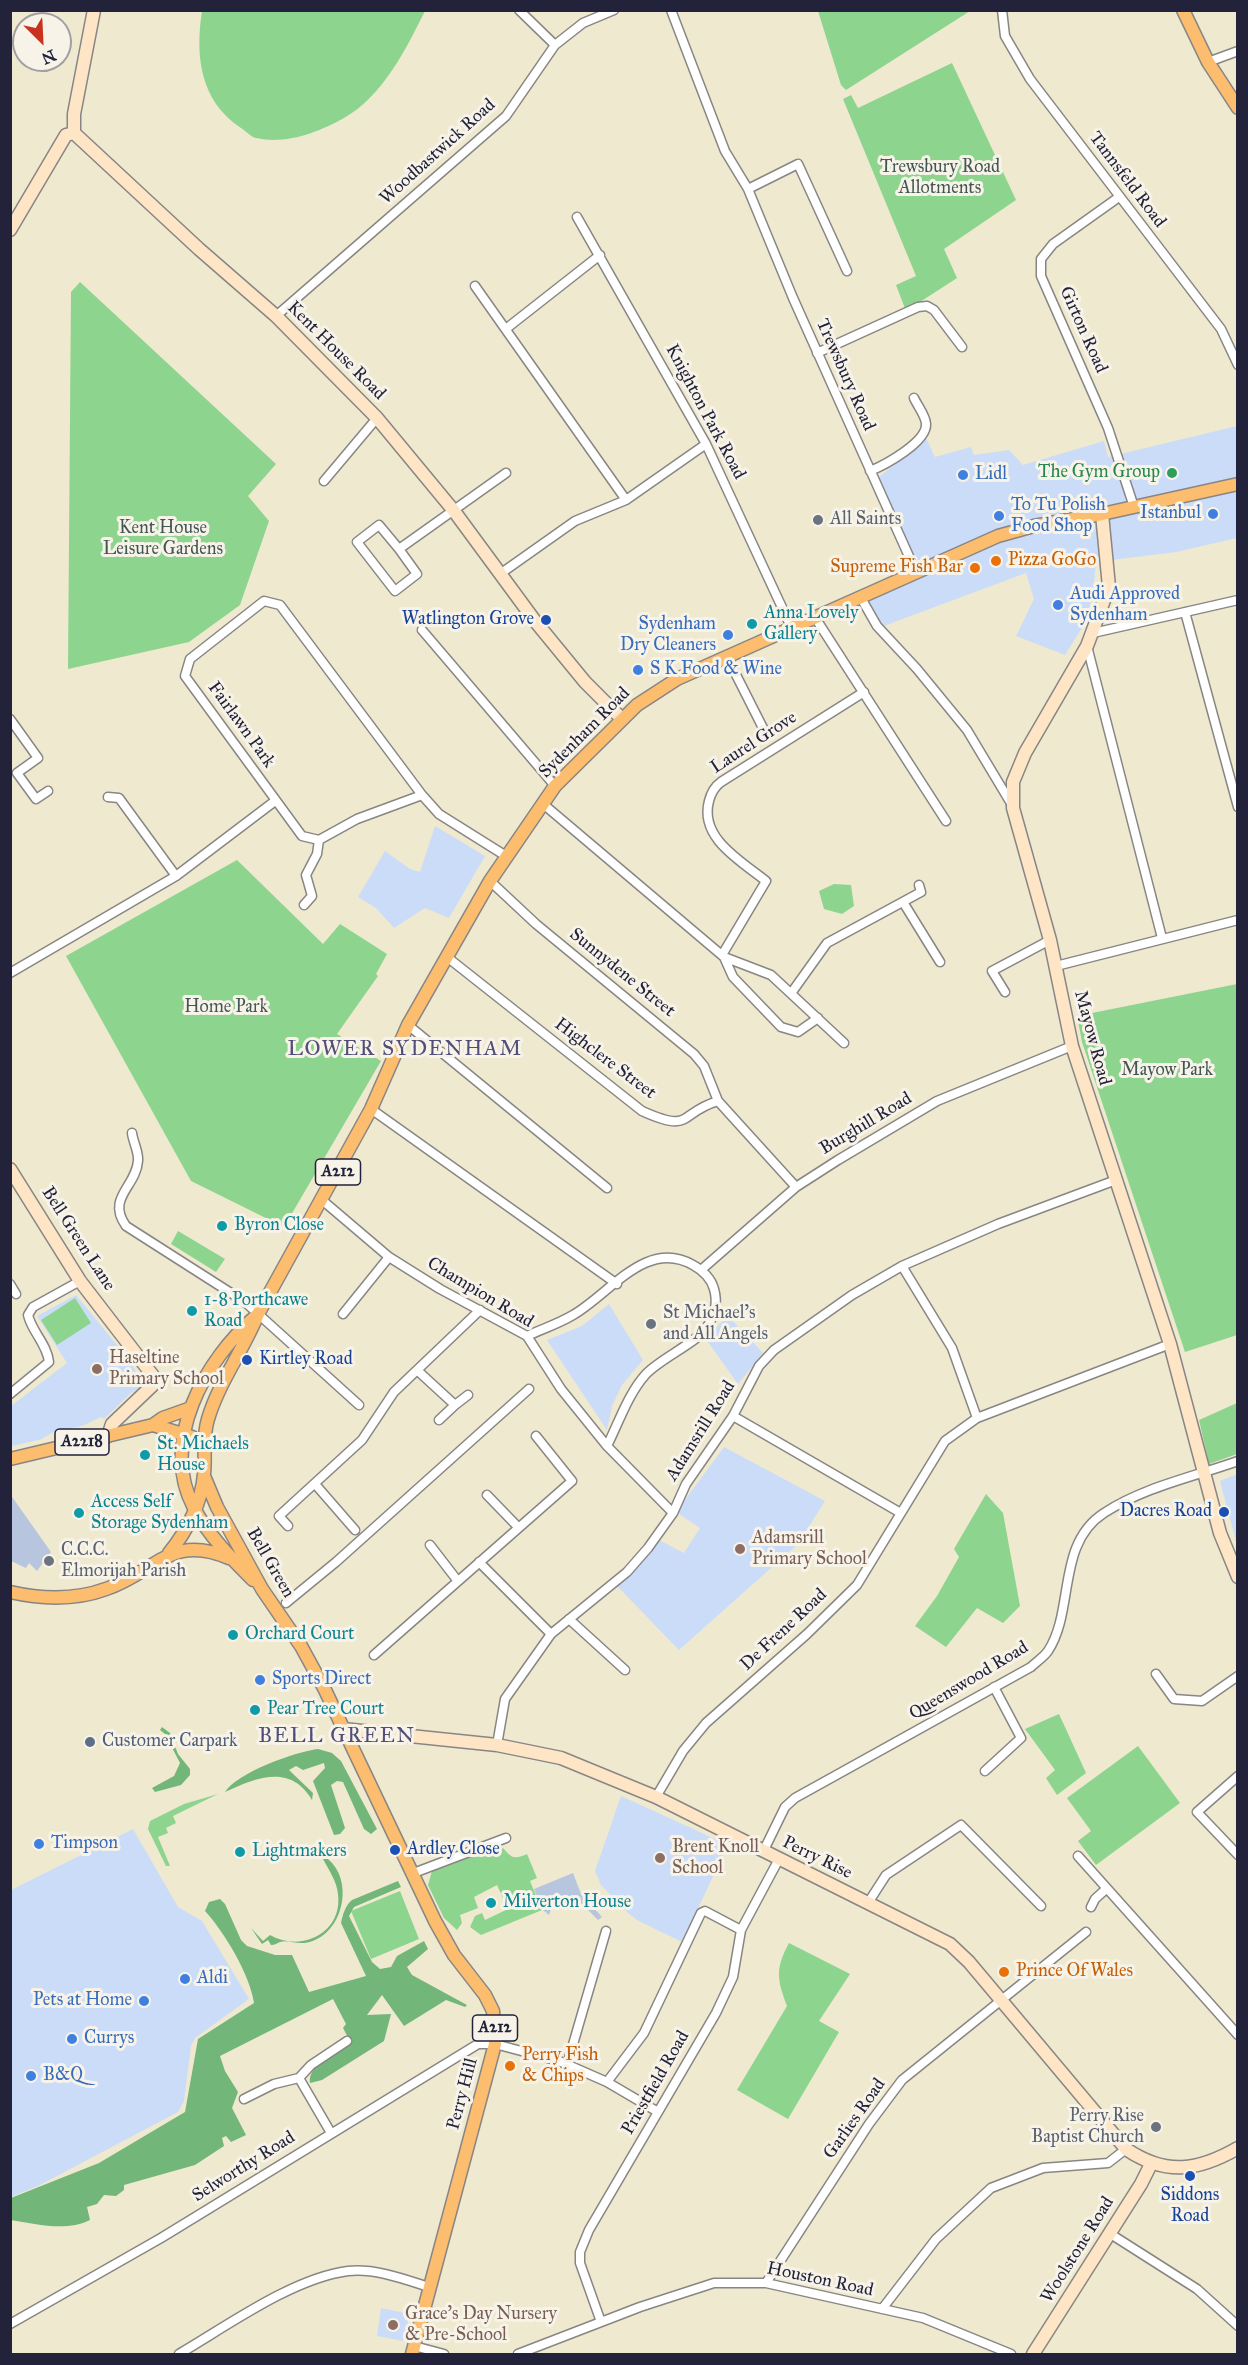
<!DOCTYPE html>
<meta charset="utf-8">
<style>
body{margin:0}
#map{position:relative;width:1248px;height:2365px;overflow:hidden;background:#efe9cf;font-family:"IM FELL Great Primer",serif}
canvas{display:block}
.frame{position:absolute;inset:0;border:12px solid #22223b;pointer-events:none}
.north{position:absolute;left:12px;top:12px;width:60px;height:60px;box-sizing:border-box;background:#f7f3e8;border:2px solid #a29fa3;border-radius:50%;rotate:156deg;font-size:16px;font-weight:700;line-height:24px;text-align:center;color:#22223b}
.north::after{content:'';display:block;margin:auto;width:21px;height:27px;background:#c8321e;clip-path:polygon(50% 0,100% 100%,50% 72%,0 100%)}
</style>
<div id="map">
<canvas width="1248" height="2365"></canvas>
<div class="frame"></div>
<div class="north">N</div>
</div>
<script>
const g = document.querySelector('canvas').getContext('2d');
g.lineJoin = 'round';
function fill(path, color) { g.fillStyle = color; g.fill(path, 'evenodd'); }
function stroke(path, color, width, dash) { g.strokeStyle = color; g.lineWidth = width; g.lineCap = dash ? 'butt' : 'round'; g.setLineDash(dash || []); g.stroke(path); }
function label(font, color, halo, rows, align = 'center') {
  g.font = font + ' "IM FELL Great Primer",serif'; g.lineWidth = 6; g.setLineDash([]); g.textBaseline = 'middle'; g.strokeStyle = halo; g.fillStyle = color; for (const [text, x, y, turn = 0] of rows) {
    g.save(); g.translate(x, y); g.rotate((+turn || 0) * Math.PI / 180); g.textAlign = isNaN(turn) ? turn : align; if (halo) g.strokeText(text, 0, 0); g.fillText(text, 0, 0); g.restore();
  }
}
fill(new Path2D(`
 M1237,426v112l-61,14 -80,10 -3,32 -8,29 -20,32 -49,-19 18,-37 -8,-26 -145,54 -15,-28 54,-27 -42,-94 48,-40 9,19 36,-10 3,8 35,-5 14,15 81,-24 4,16z
 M435,826l50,30 -36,62 -24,-10 -31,20 -18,-20 -18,-11 27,-46 25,18 10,3z
 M76,1295l54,66 14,25 -13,7 -27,26 -3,-2 -19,9 -29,6 -11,7 -29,7 -2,-4v-36l56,-43 -30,-47z
 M609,1304l34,56 -21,25 -10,21 -5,24 -60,-90 35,-14z
 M728,1316l35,37 -25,31 -33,-46z
 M724,1447l101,54 -27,43 -119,106 -63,-65 29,-27 14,-18 25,13 16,-25 -24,-16z
 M1237,1474v71l-17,-64z
 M621,1796l107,49 -46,97 -45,-22 -10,-8 -26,-27 -6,-14z
 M133,1829l45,78 24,14 47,78 -54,39 -4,8 -7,55 -6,11 -140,74 -27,11v-307z
 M381,2308l29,6 -7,27 -26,-5z`), '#cbdcf9');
fill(new Path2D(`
 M10,1494l41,58 -14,19 -8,-8 -3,5 -15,-7z
 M573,1873l8,21 21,23 -4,3 -22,-22 -22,2 -5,15 -6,-5 -9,-21z`), '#b7c5de');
fill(new Path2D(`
 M202,11v-1l223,1c-19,38 -42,85 -81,107 -25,14 -58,27 -88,20 -5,-1 -10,-7 -15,-10 -41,-27 -46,-72 -39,-117z
 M818,11v-1l152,1 -124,79 -5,-5z
 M952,63l64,137 -72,49 13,29 -51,33 -10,-26 20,-9 -73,-177 8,-4 7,13z
 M80,282l196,182 -28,32 21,25 -29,84 -51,37 -121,27 3,-377z
 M237,860l86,84 17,-20 47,30 -11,20 2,2 -41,58 44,27 -97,166 -93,-46 -125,-225z
 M834,884l17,1 3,21 -12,8 -18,-5 -5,-18z
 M1237,984v351l-52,17 -103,-310 -5,-26z
 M178,1231l47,28 -9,13 -45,-28z
 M75,1298l16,25 -34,22 -16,-25z
 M1237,1403v51l-28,10 -10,-44z
 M986,1494l17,19 17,93 -17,17 -26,-15 -31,39 -31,-21 22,-30 22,-39 -5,-8z
 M1059,1714l27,59 -29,22 -11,-17 9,-8 -30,-41z
 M1138,1746l42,57 -84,62 -18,-24 13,-10 -24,-33z
 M218,1794l-45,22 3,7 -10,5 2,5 -10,4 12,29h-4l-18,-37 2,-8 34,-17z
 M495,1845h5c11,11 11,16 27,9l10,24 -7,3 12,29 -61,25 -11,-8 5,-11 7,-3 3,7 23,-11 -11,-24 -23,12 4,11 -18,7 2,8 -5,7 -13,-12 -16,-33 4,-14z
 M400,1891l19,48 -48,20 -20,-48z
 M789,1943l61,31 -31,47 20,11 -51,87 -51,-29 50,-84c-10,-27 -12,-37 2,-63z`), '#8dd48e');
fill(new Path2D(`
 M162,1727l8,6 8,21 12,15v6l-9,10 -26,7 -3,-4 22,-12 6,-13 -15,-29 -5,-4z
 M318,1749l14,4 9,8 36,68 -6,5 -7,-5 -21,-47 -6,-1 -6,4 14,43 -5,6 -6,1 -21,-54 12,-13 -1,-5 -21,7 -7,-4 -7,4 24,23 -1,7c-22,-37 -56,-22 -87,-8 12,-19 69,-40 93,-43z
 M323,1859h5c25,21 16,67 -11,80 -17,9 -26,0 -37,3 -3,1 -5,3 -9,3l-3,-5 -6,4 -11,-16 12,13 7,-6c31,18 73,-2 68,-41 -1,-12 -9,-24 -15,-35z
 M398,1881l3,6 -47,20 -5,9 23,46 8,7 11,-2 6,-11 27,-15 4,8 -21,18 5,8 55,30 -2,2 -19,-7 -42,26 -22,-31 -15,20 24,-1 -7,27 -62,39 -12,3c-3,-18 27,-31 41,-40l-8,-15 3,-4 -13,-25 -113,57 5,15 13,21 -6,16 14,27 -15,7 -5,-6 -4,2 2,8 -29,19 -71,20v5l-8,6 -12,-1 -7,9 -10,3 3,13c-23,12 -55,4 -79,0v-22l88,-35 86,-51 13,-73 56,-36c-4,-28 -29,-70 -49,-92l4,-9 11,-3 5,5 16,36 6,6 28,9h17l17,37 57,-16 -25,-53c2,-9 4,-17 11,-23z`), '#72b679');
const street = new Path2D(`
 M519,10l36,35
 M671,10l54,141 23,38 45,109 123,274
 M1002,10l3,26 25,43 191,250 17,36
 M1208,62l30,-11
 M748,189l50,-25 49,107
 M1119,197l-66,47 -12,15v17l67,152 26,79
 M577,217l129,227 86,185
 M475,286l151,214
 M276,316l230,-200 49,-71 28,-22 31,-13
 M507,328l93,-73
 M817,353l101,-46 9,-1 7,4 28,37
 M870,471c15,-6 57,-29 56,-47 0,-8 -9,-19 -12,-26
 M324,481l53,-63
 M399,549l18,25 -22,17 -38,-49 22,-17 20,24 107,-76
 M500,574l75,-53 51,-21 80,-56
 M861,598l16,28 40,43 50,61 45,75
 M264,601l16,4 142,190 -65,24 -38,21 -17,-4 -117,-160 5,-17z
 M1185,612l53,195
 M816,619l130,202
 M422,630l133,156
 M1093,633l145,-33
 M1087,646l75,292
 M727,657l39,77
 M10,719l28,39 -21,15 19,26 12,-8
 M422,795l17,19 67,42
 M108,797l11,1 57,78
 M542,803l182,154
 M490,881l46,43 158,130 10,12 14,35
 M903,902l37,60
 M304,905l8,-9 -6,-21 11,-21 2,-14
 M722,955l44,-74c-25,-20 -67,-43 -57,-80 2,-8 5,-14 12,-19l143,-90
 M447,957l195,154c51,23 36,2 76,-10l78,86
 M1056,966l182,-46
 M10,973l166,-97 99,-75
 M792,992l35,-49 94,-51 -2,-7
 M1005,992l-13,-21 58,-31
 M818,1018l-20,14 -17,-5 -48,-50 -9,-20 47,18 73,68
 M408,1025l199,163
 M371,1109l246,175
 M132,1133c1,9 7,19 6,28 -2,26 -32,37 -12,65l119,76 114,103
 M322,1200l67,57 51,32 87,47 34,53 46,57 66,67
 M902,1266l50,82 25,70
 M701,1270l95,-83 42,-27 99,-59 135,-55
 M10,1284l6,10
 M343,1314l46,-57
 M527,1336c15,-7 31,-12 46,-21 37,-21 73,-77 120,-50 9,5 18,13 21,24 4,14 1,25 -7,38 -9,15 -46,31 -61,47 -18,20 -27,48 -39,72
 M418,1371l37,34 -16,15
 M10,1394l39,-32c-2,-18 -17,-30 -21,-47l5,-8 47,-26
 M455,1405l13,-10
 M733,1416l166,96
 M315,1484l40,46
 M487,1495l31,32
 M288,1526l-9,-10 83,-76 32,-48 86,-82
 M430,1545l27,35
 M479,1562l72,72
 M286,1603l50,-41 193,-173
 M569,1619l56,51
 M374,1655l198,-174 -36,-45
 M1156,1674l18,25 28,2 36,-25
 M497,1745l8,-46 46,-65 76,-62 21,-24 25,-35 13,-29 47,-68 26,-50 15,-16 78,-55 50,-29 96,-42 118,-44
 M985,1771l36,-33 -27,-51
 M1238,1776l-41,36 41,43
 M656,1797l27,-46 23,-28 101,-89 50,-49 88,-144 32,-23 193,-74
 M763,1852l22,-45 10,-9 236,-131c5,-5 13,-10 17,-16 27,-41 8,-107 56,-138 40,-26 89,-36 134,-52
 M1078,1856l160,179
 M411,1874l95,-36
 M868,1903l18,-28 75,-50 80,81
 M1091,1907l4,-8 11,-10
 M567,2065l39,-134
 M299,2078l32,55
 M607,2082l37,-49 57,-120 4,-2 36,19
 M244,2099l30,-15 25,-6 12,-13 36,-24
 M1109,2233l88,56 41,37
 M766,2283l103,-159 33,-44 184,-148
 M882,2309l54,-70 55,-51 52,-20 65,-5 18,-14
 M601,2322l-21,-59v-11l9,-22 127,-217 17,-36 8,-47 38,-71
 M10,2324l151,-86 317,-194h17l64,17 48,21 51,30
 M414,2346l30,8
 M179,2354c48,-28 114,-76 169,-83 27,-3 56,8 81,16
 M518,2354l122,-47 74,-24h52l157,35 88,36`);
const secondary = new Path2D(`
 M94,10l-20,104v19l125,116 77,67 101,102 77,93 81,110 50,61 37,37
 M10,230l56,-95 8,-2
 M1102,514l7,73 -22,59 -62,107 -12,29v26l37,132 22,106 98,298 50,189 18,44
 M10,1169l70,112 77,100 -45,43 -4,12
 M343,1729l154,16 64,13 95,39 294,147 19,18 157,187c40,27 72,22 112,-1
 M1033,2354l108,-170 10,-20`);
const primary = new Path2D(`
 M1183,10l25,52 30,46
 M153,1425l39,12
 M10,1459l143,-34 10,-7 28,-10
 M204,1476l13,31 45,82 39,57 24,44 110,231 19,34 31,40 8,16 2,33 -83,310
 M169,1553c18,-22 33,-51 35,-79 2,-19 -2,-36 4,-55 11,-37 36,-70 50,-105l113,-205 37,-84 82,-144 65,-95 82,-81 40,-26 321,-143 36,-10 68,-12 136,-30
 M253,1580c-22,-22 -45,-45 -59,-72 -35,-67 11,-148 62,-192
 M10,1592c31,7 66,8 96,-3 50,-17 65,-56 123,-31`);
stroke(street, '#888685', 11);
stroke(secondary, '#888685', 15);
stroke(primary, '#888685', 15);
stroke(street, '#fff', 8);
stroke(secondary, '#fee5c5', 12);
stroke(primary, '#fcbd6f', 12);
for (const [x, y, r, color] of [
 [1172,473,6,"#2e9e5b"],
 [963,475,6,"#3f7fe0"],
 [1213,514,6,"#3f7fe0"],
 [999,516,6,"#3f7fe0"],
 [818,520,6,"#6b7280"],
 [996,561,6,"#e8710a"],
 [975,568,6,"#e8710a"],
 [1058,605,6,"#3f7fe0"],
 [546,620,6,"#1a4fb4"],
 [752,624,6,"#0f9aa8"],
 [728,635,6,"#3f7fe0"],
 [638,670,6,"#3f7fe0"],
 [222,1226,6,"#0f9aa8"],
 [192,1311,6,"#0f9aa8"],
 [651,1324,6,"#6b7280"],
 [247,1360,6,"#1a4fb4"],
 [97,1369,6,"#8d6e63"],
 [145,1455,6,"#0f9aa8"],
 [1224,1512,6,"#1a4fb4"],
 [79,1513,6,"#0f9aa8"],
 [740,1549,6,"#8d6e63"],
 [49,1561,6,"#6b7280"],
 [233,1635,6,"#0f9aa8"],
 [260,1680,6,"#3f7fe0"],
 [255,1710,6,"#0f9aa8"],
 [90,1742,6,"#5c6f8a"],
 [39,1844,6,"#3f7fe0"],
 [395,1850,6,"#1a4fb4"],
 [240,1852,6,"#0f9aa8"],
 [660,1858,6,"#8d6e63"],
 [491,1903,6,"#0f9aa8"],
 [1004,1972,6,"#e8710a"],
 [185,1979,6,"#3f7fe0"],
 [144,2001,6,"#3f7fe0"],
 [72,2039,6,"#3f7fe0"],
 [510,2066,6,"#e8710a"],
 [31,2076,6,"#3f7fe0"],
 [1156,2127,6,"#6b7280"],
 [1190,2176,6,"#1a4fb4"],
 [393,2325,6,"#8d6e63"]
]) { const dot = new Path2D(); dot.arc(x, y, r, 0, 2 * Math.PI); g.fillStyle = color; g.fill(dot); stroke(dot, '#f7f3e8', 2); }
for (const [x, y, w] of [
 [338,1172,45],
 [82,1442,54],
 [495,2028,45]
]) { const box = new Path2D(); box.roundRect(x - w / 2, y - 13, w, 26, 4.5); g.fillStyle = '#f7f3e8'; g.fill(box); stroke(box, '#22223b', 1.5); }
label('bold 16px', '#22223b', null, [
 ["A212",338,1172],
 ["A2218",82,1442],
 ["A212",495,2028]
]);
label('18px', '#22223b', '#f7f3e8', [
 ["Woodbastwick Road",438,152,-42],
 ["Tannsfeld Road",1127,180,53],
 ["Girton Road",1083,330,66],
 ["Kent House Road",336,351,45],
 ["Trewsbury Road",845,375,66],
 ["Knighton Park Road",705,412,62],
 ["Fairlawn Park",241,725,54],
 ["Sydenham Road",585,733,-45],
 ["Laurel Grove",754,743,-33],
 ["Sunnydene Street",622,973,39],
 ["Mayow Road",1092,1038,75],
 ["Highclere Street",605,1059,37],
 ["Burghill Road",866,1124,-31],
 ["Bell Green Lane",78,1239,57],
 ["Champion Road",480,1293,31],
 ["Adamsrill Road",701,1431,-58],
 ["Bell Green",270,1563,60],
 ["De Frene Road",784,1630,-43],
 ["Queenswood Road",969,1681,-31],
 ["Perry Rise",817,1858,26],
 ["Priestfield Road",656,2083,-60],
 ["Perry Hill",463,2094,-75],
 ["Garlies Road",855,2119,-55],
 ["Selworthy Road",244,2167,-32],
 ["Woolstone Road",1078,2250,-58],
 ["Houston Road",820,2280,12]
]);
label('18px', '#425754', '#f7f3e8', [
 ["Trewsbury Road",940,168],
 ["Allotments",940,189],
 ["Kent House",163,529],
 ["Leisure Gardens",163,550],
 ["Home Park",226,1008],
 ["Mayow Park",1167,1071]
]);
label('18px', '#27864d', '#f7f3e8', [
 ["The Gym Group",1160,473]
], 'right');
label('18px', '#366cbe', '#f7f3e8', [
 ["Lidl",975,475],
 ["To Tu Polish",1011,506],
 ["Food Shop",1011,527],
 ["Istanbul",1201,514,"right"],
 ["Audi Approved",1070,595],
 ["Sydenham",1070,616],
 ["Sydenham",716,625,"right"],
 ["Dry Cleaners",716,646,"right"],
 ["S K Food & Wine",650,670],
 ["Sports Direct",272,1680],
 ["Timpson",51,1844],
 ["Aldi",197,1979],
 ["Pets at Home",132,2001,"right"],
 ["Currys",84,2039],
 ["B&Q",43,2076]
], 'left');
label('18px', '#5b616d', '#f7f3e8', [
 ["All Saints",830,520],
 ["St Michael's",663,1314],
 ["and All Angels",663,1335],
 ["C.C.C.",61,1551],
 ["Elmorijah Parish",61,1572],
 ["Perry Rise",1144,2117,"right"],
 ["Baptist Church",1144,2138,"right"]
], 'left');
label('18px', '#c56008', '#f7f3e8', [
 ["Pizza GoGo",1008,561],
 ["Supreme Fish Bar",963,568,"right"],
 ["Prince Of Wales",1016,1972],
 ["Perry Fish",522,2056],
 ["& Chips",522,2077]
], 'left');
label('18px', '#0d838f', '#f7f3e8', [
 ["Anna Lovely",764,614],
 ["Gallery",764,635],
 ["Byron Close",234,1226],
 ["1-8 Porthcawe",204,1301],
 ["Road",204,1322],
 ["St. Michaels",157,1445],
 ["House",157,1466],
 ["Access Self",91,1503],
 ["Storage Sydenham",91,1524],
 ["Orchard Court",245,1635],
 ["Pear Tree Court",267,1710],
 ["Lightmakers",252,1852],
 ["Milverton House",503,1903]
], 'left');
label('18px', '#164399', '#f7f3e8', [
 ["Watlington Grove",534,620],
 ["Kirtley Road",259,1360,"left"],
 ["Dacres Road",1212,1512],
 ["Ardley Close",407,1850,"left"],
 ["Siddons",1190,2196,"center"],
 ["Road",1190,2217,"center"]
], 'right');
label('18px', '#785e54', '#f7f3e8', [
 ["Haseltine",109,1359],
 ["Primary School",109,1380],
 ["Adamsrill",752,1539],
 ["Primary School",752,1560],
 ["Brent Knoll",672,1848],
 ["School",672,1869],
 ["Grace’s Day Nursery",405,2315],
 ["& Pre-School",405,2336]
], 'left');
label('18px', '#4e5e75', '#f7f3e8', [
 ["Customer Carpark",102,1742]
], 'left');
g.letterSpacing = '1.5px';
label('21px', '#524e77', '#f7f3e8', [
 ["LOWER SYDENHAM",405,1050],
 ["BELL GREEN",337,1737]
]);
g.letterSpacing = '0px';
</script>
